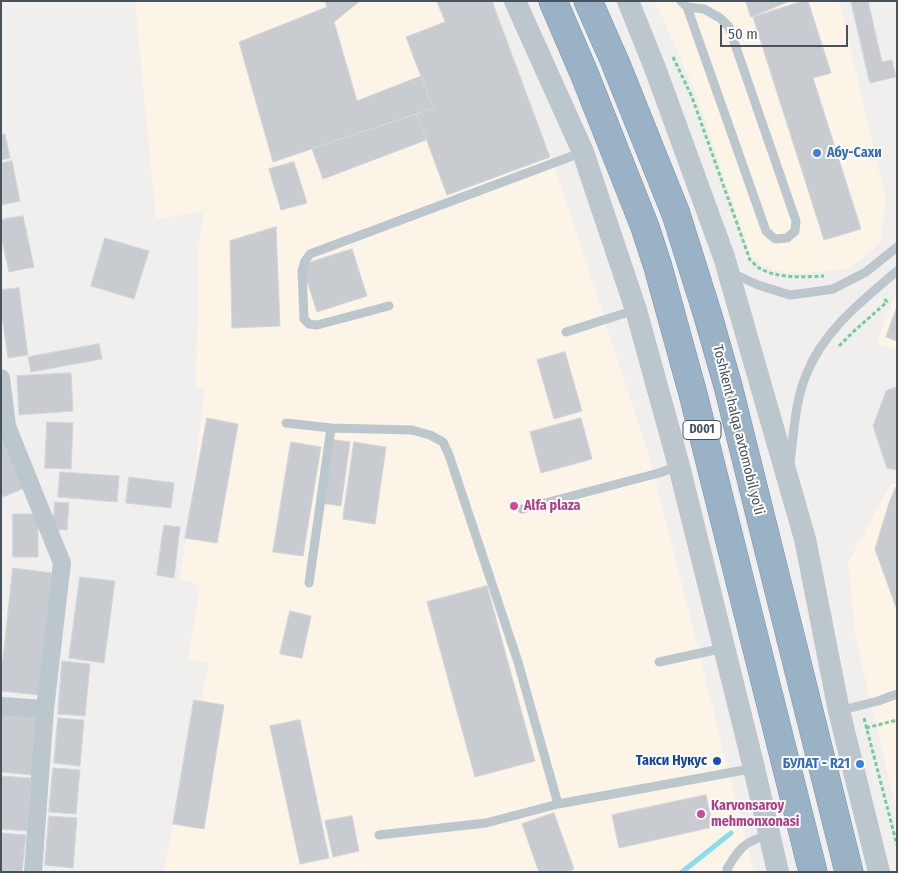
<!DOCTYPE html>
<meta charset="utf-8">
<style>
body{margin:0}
#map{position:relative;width:898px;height:873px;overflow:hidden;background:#f1eeee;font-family:"Fira Sans Condensed",sans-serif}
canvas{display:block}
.frame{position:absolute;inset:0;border:2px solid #46535c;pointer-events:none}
.scale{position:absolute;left:720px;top:25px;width:128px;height:22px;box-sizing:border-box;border:2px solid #46535c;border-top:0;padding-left:6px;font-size:15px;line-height:18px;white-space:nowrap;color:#46535c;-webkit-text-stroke:4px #fff;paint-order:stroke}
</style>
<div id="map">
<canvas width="898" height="873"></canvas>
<div class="frame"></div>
<div class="scale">50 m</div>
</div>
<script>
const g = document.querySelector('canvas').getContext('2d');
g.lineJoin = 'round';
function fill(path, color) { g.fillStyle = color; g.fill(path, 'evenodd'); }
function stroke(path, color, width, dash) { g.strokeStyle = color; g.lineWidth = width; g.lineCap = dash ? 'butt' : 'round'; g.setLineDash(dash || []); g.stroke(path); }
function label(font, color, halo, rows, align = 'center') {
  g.font = font + ' "Fira Sans Condensed",sans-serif'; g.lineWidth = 4; g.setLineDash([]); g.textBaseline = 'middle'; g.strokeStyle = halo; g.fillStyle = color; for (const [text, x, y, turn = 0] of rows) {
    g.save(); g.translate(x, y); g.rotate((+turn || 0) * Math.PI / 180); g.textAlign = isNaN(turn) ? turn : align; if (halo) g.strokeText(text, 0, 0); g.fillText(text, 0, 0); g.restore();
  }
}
fill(new Path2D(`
 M135,1h346l69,152 101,309 103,410h-591l46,-209 -21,-4 12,-74 -20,-6 25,-188 -9,-4 3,-143 5,-33 -48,8z
 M655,1h184l47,199 -6,42 -15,14 -18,13 -44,4 -29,-3 -23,-13 -55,-164z
 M897,289v62l-20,-7z
 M891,483l6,2v329l-41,-175 -8,-76z`), '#fcf4e7');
stroke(new Path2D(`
 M682,872l49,-39`), '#88deec', 5);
const building = new Path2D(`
 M325,1h35l-26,21 23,79 64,-25 12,32 -160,54 -34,-120 88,-35z
 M437,1h55l58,156 -103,38 -30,-81 16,-6 -27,-71 39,-15z
 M746,1h44l-39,16z
 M803,1h5l23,72 -18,5 48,151 -37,11 -71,-223z
 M851,1h17l14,61 10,-2 4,17 -26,6z
 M417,114l9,26 -103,39 -11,-30z
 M5,134l5,24 -9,2v-25z
 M12,161l8,40 -19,4v-42z
 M294,162l13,41 -26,7 -12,-41z
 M23,216l11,51 -25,5 -8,-37v-15z
 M276,227l4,99 -48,2 -2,-87z
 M105,238l44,13 -15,48 -43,-13z
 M352,249l15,47 -50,16 -15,-47z
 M19,288l9,67 -20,3 -7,-49v-19z
 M897,307v34l-11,-4z
 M99,344l3,15 -71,13 -3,-15z
 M565,352l17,59 -28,8 -17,-59z
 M71,373l2,38 -54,4 -2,-39z
 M897,387v83l-10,-2 -14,-42 13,-35z
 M207,418l31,6 -21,119 -32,-5z
 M581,418l11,41 -51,14 -11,-41z
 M47,422l26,1 -2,46 -26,-1z
 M5,437l20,51 -22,9 -2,-5v-53z
 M329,439l21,3 -9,64 -21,-3z
 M291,442l30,5 -18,109 -30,-4z
 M354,442l32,5 -11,77 -32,-5z
 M60,472l59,4 -2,26 -59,-5z
 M129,477l45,6 -3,25 -45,-5z
 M896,487l1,1v122l-22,-61 14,-46z
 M55,502l14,1 -2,27 -14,-1z
 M13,514h25v43h-25z
 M164,525l16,2 -6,51 -17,-3z
 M13,568l39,5 -13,122 -38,-4v-14z
 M80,577l35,4 -11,82 -35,-5z
 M487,586l48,175 -60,16 -48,-175z
 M290,611l21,5 -9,42 -22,-4z
 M62,661l28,3 -5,52 -27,-2z
 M194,700l30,5 -20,124 -31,-5z
 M1,712l36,4 -5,59 -31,-3z
 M58,718l26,2 -4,46 -26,-3z
 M300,720l29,138 -29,6 -30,-138z
 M53,768l27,2 -4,44 -27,-2z
 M1,776l30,2 -4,53 -26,-2z
 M706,795l7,32 -94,21 -7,-33z
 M554,813l20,56 -7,3h-28l-17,-48z
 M49,816l28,2 -4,50 -28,-3z
 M352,816l7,35 -26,6 -8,-36z
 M1,833l25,2 -4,37h-21z`);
fill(building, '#c8ccd1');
stroke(building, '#d2d5da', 1);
const trunk = new Path2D(`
 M553,1l31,72 61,154 13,40 35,127 120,478
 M588,1l27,61 61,152 32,102 20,70 121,486`);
stroke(trunk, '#708fa9', 29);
stroke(new Path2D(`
 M673,57l19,40 58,163c3,2 6,6 9,8 19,11 44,9 65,8
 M839,346l15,-15 33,-29 -4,-5
 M864,718l33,127
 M866,728l31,-8`), '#73cd9b', 3, [4, 2.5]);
stroke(new Path2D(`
 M681,1l6,6 79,224 9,8 12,-1 8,-7 1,-10 -67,-194 -9,-9 -16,-9 -17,-2
 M732,273l26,12 32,10 23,-3 20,-3 33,-17 31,-25
 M389,306l-72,19 -8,-1 -5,-5 -2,-48 3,-10 5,-7 273,-102
 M566,332l69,-22
 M286,423l45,5 81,2 18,5 13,7 6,13 69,207 40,142
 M790,462c4,-29 5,-62 17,-89 17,-43 56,-73 90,-102
 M522,509l137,-36 19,-7
 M309,583l22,-155
 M659,662l65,-14
 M839,711l39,-10 19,-7
 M379,835l107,-12 72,-19 181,-33 15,-3
 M728,872l-1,-3c12,-21 18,-28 42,-34`), '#bcc6cd', 9);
stroke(new Path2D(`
 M1,378l6,48 55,137 -17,146 -12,163
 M1,706l44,3`), '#bcc6cd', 18);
stroke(new Path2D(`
 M515,1l68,151 53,158 43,156 75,302 24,104
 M628,1l27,67 69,189 81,282 34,172 40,161`), '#bcc6cd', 22);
stroke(trunk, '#99b2c6', 28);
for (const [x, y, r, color] of [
 [817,153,5,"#3f7fe0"],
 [514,506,5,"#d1479c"],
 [717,761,5,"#1a4fb4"],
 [860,764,5,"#3f7fe0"],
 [701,814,5,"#d1479c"]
]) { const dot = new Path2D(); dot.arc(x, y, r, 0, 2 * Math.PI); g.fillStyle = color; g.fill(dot); stroke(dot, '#fff', 2); }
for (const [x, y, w] of [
 [702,430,38]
]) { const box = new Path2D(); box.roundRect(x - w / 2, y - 9.5, w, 19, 4); g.fillStyle = '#fff'; g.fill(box); stroke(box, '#46535c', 1); }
label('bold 12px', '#46535c', null, [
 ["D001",702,430]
]);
label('bold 14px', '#366cbe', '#fff', [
 ["Абу-Сахи",827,153],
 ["БУЛАТ - R21",850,764,"right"]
], 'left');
label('14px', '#46535c', '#fff', [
 ["Toshkent halqa avtomobil yo'li",738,430,76]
]);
label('bold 14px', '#b23c85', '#fff', [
 ["Alfa plaza",524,506],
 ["Karvonsaroy",711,806],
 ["mehmonxonasi",711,822]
], 'left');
label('bold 14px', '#164399', '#fff', [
 ["Такси Нукус",707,761]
], 'right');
</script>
